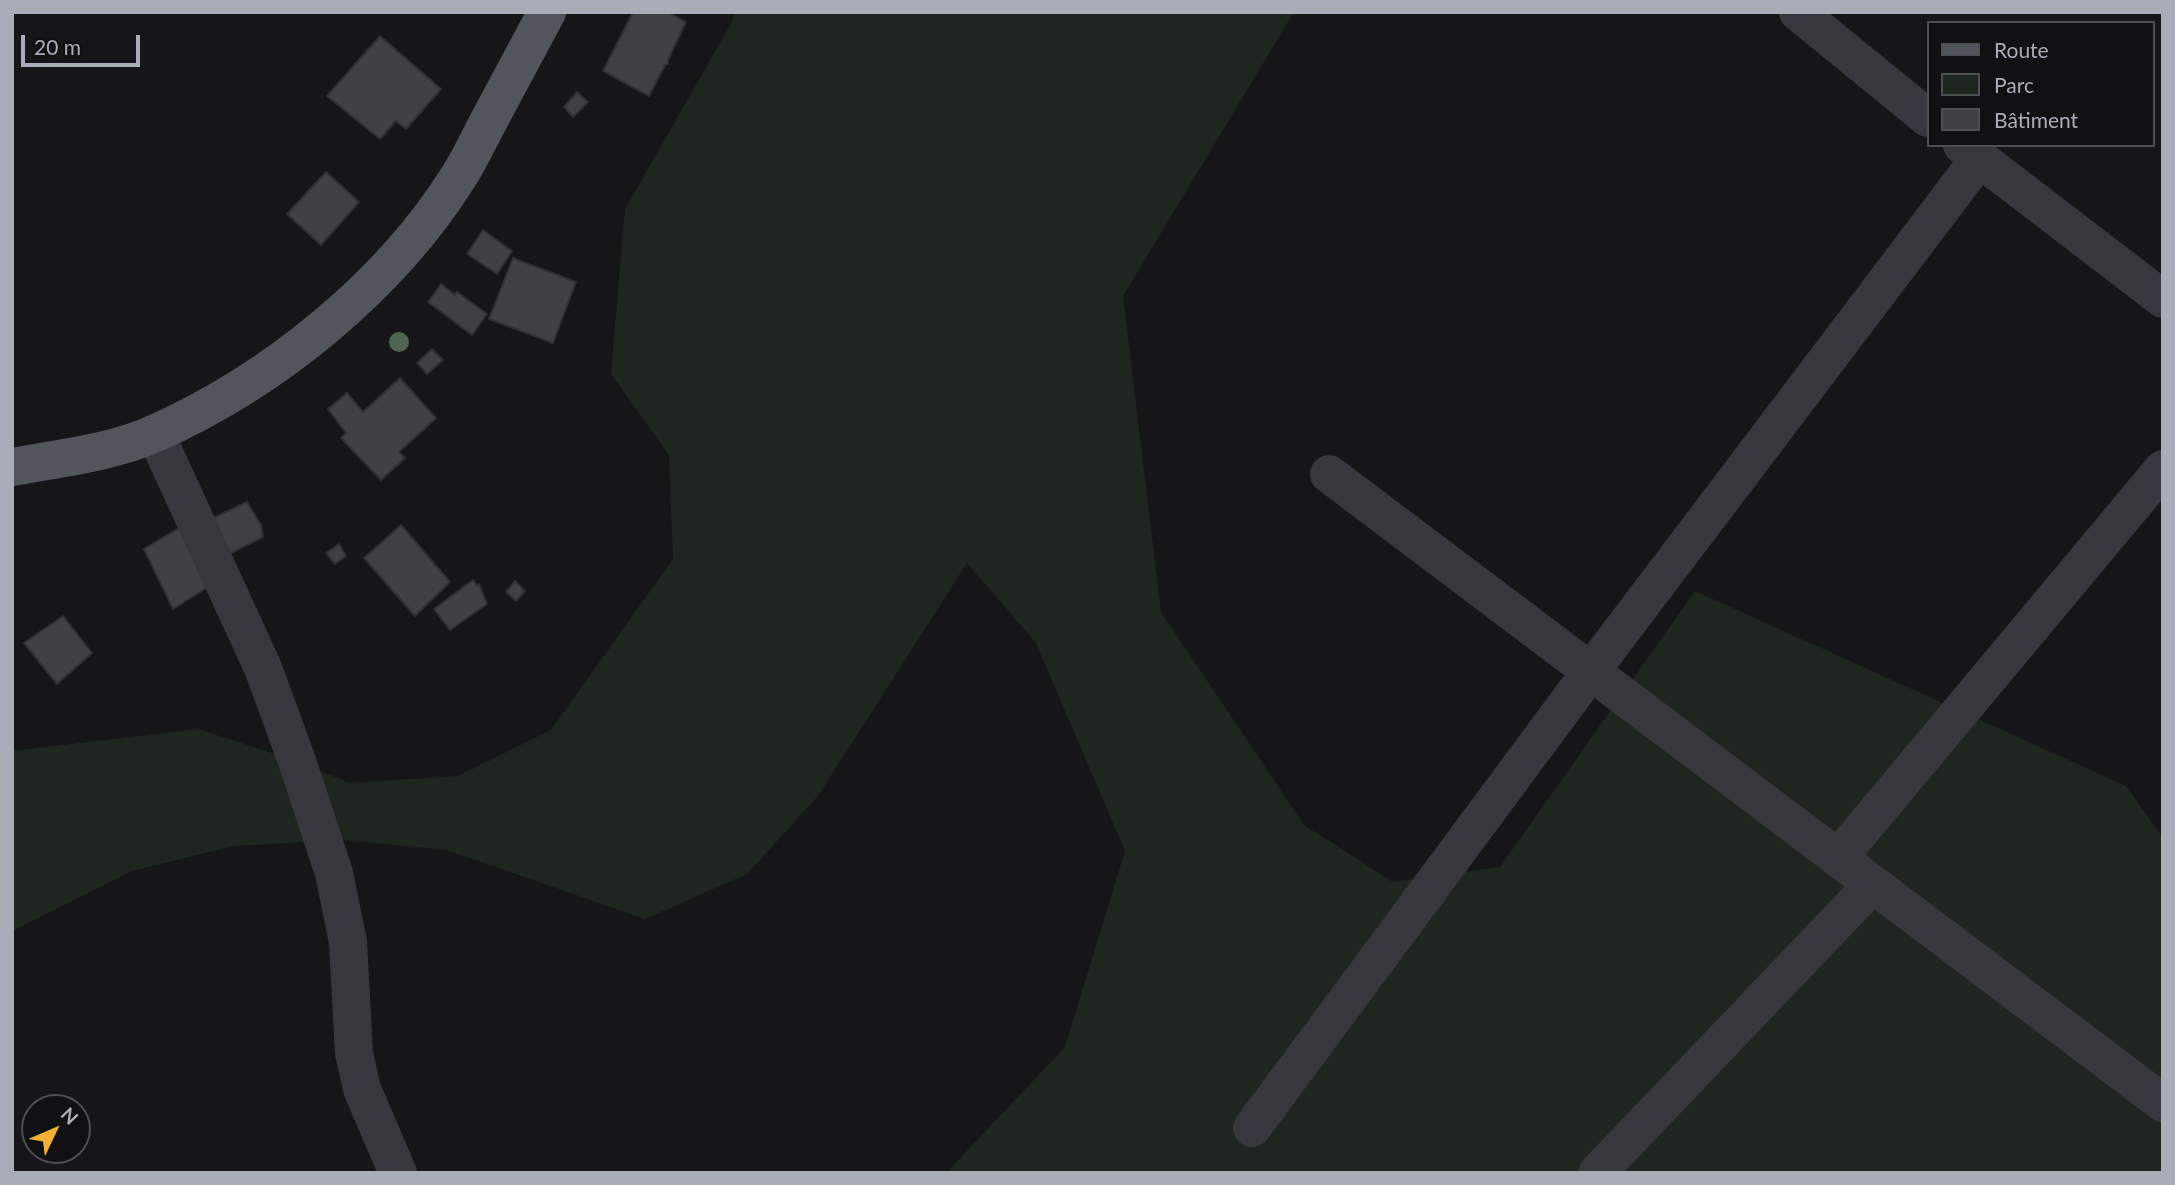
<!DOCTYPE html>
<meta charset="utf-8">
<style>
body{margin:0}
#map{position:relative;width:2175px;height:1185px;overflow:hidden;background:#161618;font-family:Lato,sans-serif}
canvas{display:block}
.frame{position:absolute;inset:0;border:14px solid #a8adb8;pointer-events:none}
.legend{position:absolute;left:1927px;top:21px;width:228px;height:126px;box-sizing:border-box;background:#111113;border:2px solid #4d4f55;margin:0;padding:9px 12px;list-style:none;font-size:21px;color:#a8adb8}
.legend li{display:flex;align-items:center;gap:14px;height:35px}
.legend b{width:35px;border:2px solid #4d4f55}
.north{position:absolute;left:21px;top:1094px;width:70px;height:70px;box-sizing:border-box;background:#111113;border:2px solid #4d4f55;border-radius:50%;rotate:46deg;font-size:19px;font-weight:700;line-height:28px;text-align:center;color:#a8adb8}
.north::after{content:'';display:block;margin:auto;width:24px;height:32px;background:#f2b134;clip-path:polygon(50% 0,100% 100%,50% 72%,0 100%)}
.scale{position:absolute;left:21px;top:35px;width:119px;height:32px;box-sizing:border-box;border:4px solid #a8adb8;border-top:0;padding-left:9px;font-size:21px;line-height:24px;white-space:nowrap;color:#a8adb8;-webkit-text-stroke:5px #111113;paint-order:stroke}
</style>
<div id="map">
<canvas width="2175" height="1185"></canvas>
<div class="frame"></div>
<ul class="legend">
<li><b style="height:9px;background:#53555c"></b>Route</li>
<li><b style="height:19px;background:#1e261f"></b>Parc</li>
<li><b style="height:19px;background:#404145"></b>Bâtiment</li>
</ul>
<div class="north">N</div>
<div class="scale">20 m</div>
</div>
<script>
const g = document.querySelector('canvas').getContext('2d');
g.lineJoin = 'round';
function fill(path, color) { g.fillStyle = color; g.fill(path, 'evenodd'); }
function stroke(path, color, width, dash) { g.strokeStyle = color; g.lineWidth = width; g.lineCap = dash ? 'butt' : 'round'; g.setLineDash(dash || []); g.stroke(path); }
fill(new Path2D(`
 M734,12h560l-171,284 38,316 143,213 89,57 107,-15 195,-276 431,195 37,52v335h-1217l119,-126 60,-196 -89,-208 -69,-80 -149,233 -71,78 -102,45 -198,-69 -106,-10 -107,6 -102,25 -120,60v-180l186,-22 99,32 52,22 109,-7 93,-46 122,-171 -4,-104 -58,-81 14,-165 107,-187z`), '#1e261f');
const building = new Path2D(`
 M633,12h35l18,10 -18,38v4l-3,1 -16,31 -46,-25z
 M380,36l61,53 -35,40 -10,-8 -16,18 -53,-43z
 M577,92l11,10 -15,15 -9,-10z
 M326,172l33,30 -38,43 -34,-31z
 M483,230l29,21 -15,23 -30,-20z
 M513,258l63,24 -23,61 -64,-24z
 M441,284l14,11 2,-3 30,22 -15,21 -44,-33z
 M432,349l11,11 -16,14 -10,-11z
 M400,378l36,40 -37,34 6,6 -24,22 -40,-42 5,-5 -18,-24 19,-16 16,19z
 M247,502l14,23 2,12 -38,19 -12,-38z
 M184,525l32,57 -43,27 -29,-60z
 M401,525l49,57 -35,34 -51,-58z
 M339,544l7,12 -11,8 -9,-11z
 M473,580l4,6 2,-2 8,20 -37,26 -16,-21z
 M515,581l10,10 -9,10 -10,-9z
 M63,616l29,37 -35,31 -33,-41z`);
fill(building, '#404145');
stroke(building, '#303034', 2);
stroke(new Path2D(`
 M1798,12l130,106
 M1962,145l201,154
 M155,433l108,235 34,93 37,112 14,69 6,111 8,36 36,84
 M1329,474l834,629
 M1838,858l325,-389
 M1252,1128l339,-457 388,-512
 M1597,1173l276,-289`), '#37383d', 38);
stroke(new Path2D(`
 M12,467c48,-9 99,-14 144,-34 118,-53 234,-147 303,-257 11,-17 19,-35 28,-52 20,-37 40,-74 60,-112`), '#53555c', 38);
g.fillStyle = '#506452';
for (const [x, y] of [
 [399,342]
]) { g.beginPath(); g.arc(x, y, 10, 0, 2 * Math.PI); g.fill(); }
</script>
